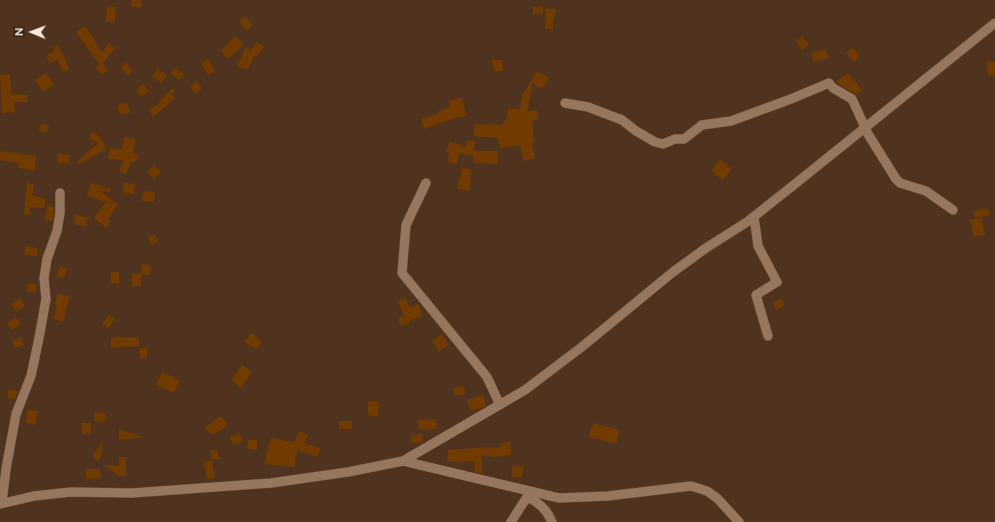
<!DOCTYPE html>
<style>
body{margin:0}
#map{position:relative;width:995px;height:522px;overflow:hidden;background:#4f331e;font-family:Raleway,sans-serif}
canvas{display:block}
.north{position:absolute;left:12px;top:12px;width:40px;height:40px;-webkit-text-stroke:3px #2b1f15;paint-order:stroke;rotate:271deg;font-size:11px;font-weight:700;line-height:16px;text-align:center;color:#fbe9dc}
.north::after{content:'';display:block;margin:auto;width:14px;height:18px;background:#fbe9dc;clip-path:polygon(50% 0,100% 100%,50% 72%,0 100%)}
</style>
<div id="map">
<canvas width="995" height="522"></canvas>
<div class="north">N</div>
</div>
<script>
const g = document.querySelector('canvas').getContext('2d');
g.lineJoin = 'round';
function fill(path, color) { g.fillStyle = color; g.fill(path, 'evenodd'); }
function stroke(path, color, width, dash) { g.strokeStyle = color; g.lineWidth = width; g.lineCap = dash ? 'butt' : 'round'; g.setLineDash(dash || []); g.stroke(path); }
fill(new Path2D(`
 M132,0h10l-1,8 -10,-2z
 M107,6l9,1 -1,15h-9z
 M543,6v8h-10v-7z
 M546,8l10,2 -2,9h-1v10h-8z
 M245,16l8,9 -6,6 -8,-9z
 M85,26l17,26 7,-9 6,5 -12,15 5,7 -7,5 -5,-7 4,-3 -24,-33z
 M235,36l9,9 -16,14 -7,-8z
 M802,36l7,9 -7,5 -6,-9z
 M257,42l7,5 -8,10 -2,-1 -7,14 -10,-4 9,-19 4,4z
 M57,45l8,13 4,12 -7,2 -4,-13 -8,4 -4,-7 9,-6 -1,-4z
 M852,47l8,9 -6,6 -8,-9z
 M826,49l2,9 -15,4 -2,-9z
 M208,59l7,12 -7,4 -7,-12z
 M491,60h11l1,11h-9v-6z
 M126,62l7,9 -5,4 -7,-7z
 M987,62h8v13h-7z
 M174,68l10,6 -4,6 -9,-6z
 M157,69l10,6 -5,8 -10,-6z
 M537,71l12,7 -7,11 -10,-6 -4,28 9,-1 1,10h-6l2,23h-2l3,15 -11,3 -4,-16 -20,3 -2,-10 -24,-2 1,-12 28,1 1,-5 2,1 2,-13 12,2 2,-14z
 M46,73l8,11 -11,8 -8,-12z
 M848,73l14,17 -6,5 -17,-11 -3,-3z
 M10,74l2,20 16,1 -1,7h-13l1,10 -13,1 -2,-38z
 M196,81l6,7 -6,6 -6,-7z
 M143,84l6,7 -8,6 -5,-7z
 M173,88l2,2 -4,6 1,-1 3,3 -22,19 -4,-7 11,-7 -1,-1z
 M462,97l4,19 -11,2 -31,11 -3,-10 17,-5 -1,-2 13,-5 -2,-6z
 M127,103l3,10 -10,2 -3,-10z
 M41,123l8,3 -2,7 -8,-2z
 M92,132l10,6 -3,4 2,-2 5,5 -3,2 5,1 -29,16 -2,-2 21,-19 -9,-5z
 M124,137l11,2 -2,13 6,4 -5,7 -2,-2 -6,13 -7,-3 5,-10 -16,-3 2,-10 12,2z
 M467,140l8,1 -1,9 3,1h21l-1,13 -24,-1 1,-7 -14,-3 -4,11 -9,-3 3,-8 -4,-1 4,-11 16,6z
 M0,151l36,5 -1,14 -17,-2 1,-5 -19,-3z
 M58,154l12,1 -1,8h-12z
 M720,159l12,10 -9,11 -12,-9z
 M154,165l7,7 -7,7 -7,-7z
 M462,168l9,1 -1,22 -13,-2z
 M27,183l7,1 -2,11 14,4 -2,9 -14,-1 -1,8 -5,-1z
 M91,183l20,6 -1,3 -9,-1 17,14 -10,14 3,2 -5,7 -12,-10 12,-16 -19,-6z
 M124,183l11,1 -1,10 -11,-1z
 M143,191l12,1 -1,10 -12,-1z
 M47,206l7,1 -1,14 -8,-1z
 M988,208l2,7 -15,3 -2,-7z
 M76,214l12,4 -3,9 -12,-4z
 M981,218l4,16 -11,3 -4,-17z
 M154,234l5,6 -7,5 -4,-7z
 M25,246l12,2v8l-13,-1z
 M142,264l9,1 -1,10 -9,-1z
 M61,266l6,3 -4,10 -7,-3z
 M111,272h8v11h-9z
 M132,274h9v12h-9z
 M28,284h8v8h-9z
 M57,294l13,2 -7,26 -10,-3 4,-13 -2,-1z
 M20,298l5,8 -9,6 -5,-8z
 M405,298l5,10 8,-5 4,13 -13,5v2l-8,3 -3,-8 6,-2 -6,-15z
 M781,298l4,7 -8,5 -4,-7z
 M109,315l6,4 -7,9 -6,-4z
 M16,317l5,7 -9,6 -5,-7z
 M252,333l10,9 -6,7 -12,-7z
 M442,334l7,11 -10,6 -7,-10z
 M21,337l3,8 -9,3 -3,-7z
 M118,337l21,1v8l-28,2v-10z
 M140,348h7v10h-7z
 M242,365l10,7 -11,16 -10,-8z
 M162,372l18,8 -6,13 -18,-8z
 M464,386l1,8 -10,2 -2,-8z
 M8,390l10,1 -3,8 -7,-1z
 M483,395l3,11 -15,5 -4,-11z
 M368,401l11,1 -1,14 -10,-1z
 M28,410l10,1 -3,14 -9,-2z
 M95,412l11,2 -1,8 -11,-1z
 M221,416l7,9 -15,10 -9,-7z
 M436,419l1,10 -18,1 -1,-10z
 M339,421h13v8h-13z
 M82,423h9v11h-9z
 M593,423l27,7 -4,14 -27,-7z
 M119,429l25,8 -25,3z
 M300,431l8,4 -4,8 16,5 -3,9 -19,-7 -3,8v9l-31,-3 7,-26 23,4z
 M240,434l3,8 -10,3 -3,-8z
 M422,434l1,8 -11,1 -1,-8z
 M248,440h9v10l-10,-1z
 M103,441l-2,16 -3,4 -6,-5z
 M510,442l1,13 -16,2 -14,-2 2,19 -8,-2 -1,-11 -27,1 1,-12 41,-3 11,1v-5z
 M217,449l3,10 -8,1 -2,-9z
 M119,457h7v19h-7l-15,-11 15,1z
 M212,460l3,18 -8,1 -3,-17z
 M513,465l11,2 -2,11 -11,-1z
 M86,469h14l1,9 -15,1z`), '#713b00');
const minor = new Path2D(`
 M565,103l23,4 34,13 14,11 19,11 8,2 12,-5h9l18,-14 29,-4 60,-22 38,-16 4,5 19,11 16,35 28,45 4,4 26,8 27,19
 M426,183l-20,42 -4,48 85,104 13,28
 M754,217l4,29 19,36 -21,13 12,41
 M403,461l156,37 49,-2 83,-10 16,5 10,7 22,24
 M527,497c12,5 20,13 25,25
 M0,502l2,1 4,-34 10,-55 15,-38 8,-38 7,-39 -2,-21 3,-19 10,-28 3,-18v-20
 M0,504l34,-8 37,-4 61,1 139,-10 77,-11 55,-11 122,-71 58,-44 90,-74 33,-24 41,-26 48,-38 200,-161
 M511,522l16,-25 1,-6`);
stroke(minor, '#68503d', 10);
stroke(minor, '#96765f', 9);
</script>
